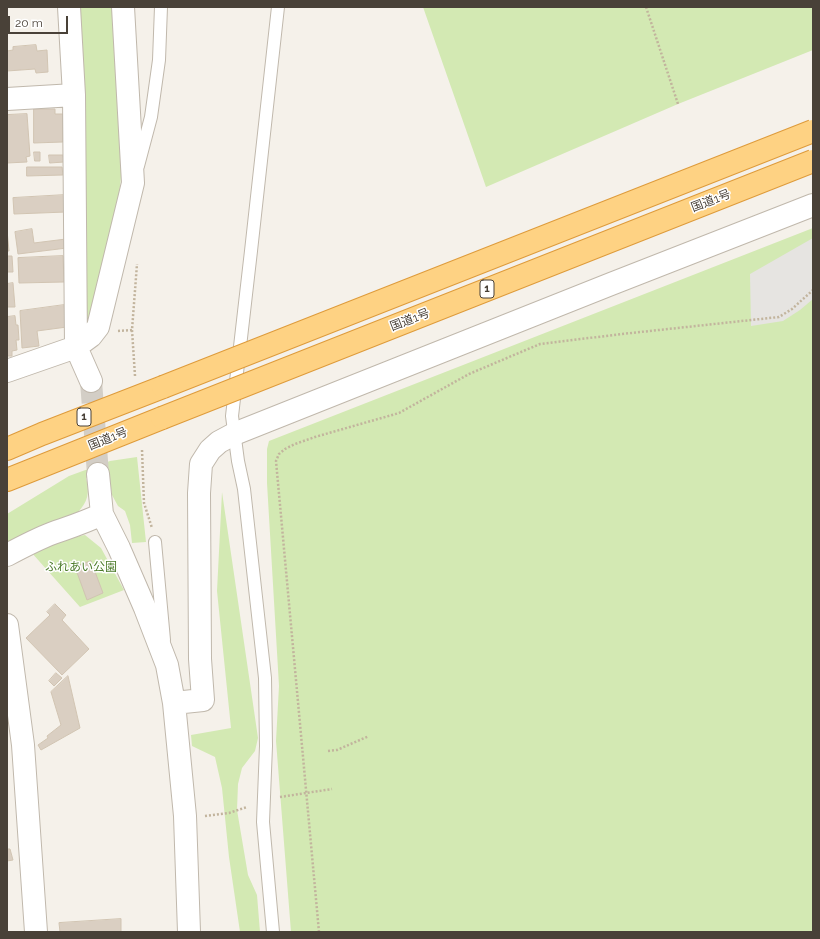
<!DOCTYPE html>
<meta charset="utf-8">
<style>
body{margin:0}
#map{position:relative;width:820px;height:939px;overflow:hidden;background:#f5f1ea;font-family:Raleway,sans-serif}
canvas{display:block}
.frame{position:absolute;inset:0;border:8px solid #494138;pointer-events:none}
.scale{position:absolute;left:8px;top:16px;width:60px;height:18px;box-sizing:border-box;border:2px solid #494138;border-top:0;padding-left:5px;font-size:12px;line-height:14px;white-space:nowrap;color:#494138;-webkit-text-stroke:3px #fff;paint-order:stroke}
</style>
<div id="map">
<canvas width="820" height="939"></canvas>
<div class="frame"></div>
<div class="scale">20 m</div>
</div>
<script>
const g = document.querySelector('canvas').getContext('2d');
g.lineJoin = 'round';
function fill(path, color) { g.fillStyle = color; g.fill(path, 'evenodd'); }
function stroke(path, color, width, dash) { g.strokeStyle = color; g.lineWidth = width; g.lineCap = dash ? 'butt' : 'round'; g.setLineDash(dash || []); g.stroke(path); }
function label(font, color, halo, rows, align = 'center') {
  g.font = font + ' Raleway,"Noto Sans JP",sans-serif'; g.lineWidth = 3; g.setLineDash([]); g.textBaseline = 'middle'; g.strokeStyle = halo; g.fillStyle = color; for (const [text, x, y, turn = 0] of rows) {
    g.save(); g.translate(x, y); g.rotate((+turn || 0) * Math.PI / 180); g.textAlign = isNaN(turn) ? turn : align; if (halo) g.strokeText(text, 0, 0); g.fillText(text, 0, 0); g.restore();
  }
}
fill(new Path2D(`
 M79,7h34l10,151 -6,57 -29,115 -5,-11z
 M423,7h390v43l-135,54 -192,83z
 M813,228v704h-522l-15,-191 3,-55 -12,-203v-34l2,-8z
 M137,457l9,85 -14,1 -2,-18 -5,-14 -7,-5 -6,-11 -4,-28 -22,11c4,15 2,24 -9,35l-70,34v-33l62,-38 41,-15z
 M222,492l36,246 -3,13 -13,17 -4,16 -1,26 11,65 9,20 3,37h-20l-11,-75 -7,-69 -7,-31 -23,-11 -1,-11 40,-7 -14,-137z
 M85,535l16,13 23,42 -44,17 -49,-55 43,-15z`), '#d3e9b3');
fill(new Path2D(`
 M813,238v61l-13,11 -17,11 -32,5 -1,-52z`), '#e6e4e1');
const building = new Path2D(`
 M36,45l1,6 10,-1 1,22 -12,1 -1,-4 -28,2v-20l6,-1v-3z
 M34,109h21v5h8v28l-29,1z
 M27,114l3,42 -4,1 1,5 -20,1v-48z
 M34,152h6v9h-5z
 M49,155h14l1,7 -14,1z
 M27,167h35l1,8 -36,1z
 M65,195l1,17 -52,2 -1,-16z
 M32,229l2,14 32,-4 1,9 -49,6 -3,-22z
 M7,230l2,21h-2z
 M7,256h5l1,16h-6z
 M63,256l1,26 -45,1 -1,-25z
 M13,283l2,24h-8v-23z
 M64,305l3,22 -30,4 2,15 -17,2 -2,-37z
 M15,316l1,9h2l1,15h-3l1,10 -5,1v5h-5v-39z
 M91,561l12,32 -16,7 -12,-33z
 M55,604l11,11 -4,5 27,29 -27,26 -36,-37 24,-23 -3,-3z
 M56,673l6,5 -8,8 -5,-5z
 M68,676l12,52 -39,22 -3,-5 10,-7 -1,-2 14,-11 -10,-33z
 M7,849h3l3,11 -6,1z
 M121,919v13h-61l-1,-9z`);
fill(building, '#dacfc2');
stroke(building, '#d1c4b2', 1);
stroke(new Path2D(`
 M91,381l7,93`), '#d3cec6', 22, [22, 11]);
const service = new Path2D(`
 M138,166l13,-49 8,-57 2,-53
 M155,542l9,98
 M273,932l-10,-110 3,-76 -1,-68 -21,-189 -6,-28 -6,-45 19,-165 27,-244`);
const minor = new Path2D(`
 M69,7l5,88 2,252 15,34
 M7,99l67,-4
 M7,371l69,-24 15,-11 7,-9 35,-144 -10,-176
 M98,474l4,40 17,34 26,60 22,57 7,38 11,113 4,116
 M7,555c15,-8 30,-16 46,-22 17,-6 33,-11 49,-19
 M7,625l16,120 13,187
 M174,703l29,-3 -3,-41 -1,-166 2,-29 9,-14 9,-8 15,-8 377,-150 202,-79`);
const trunk = new Path2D(`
 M7,449l35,-15 121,-47
 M7,480l155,-62`);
stroke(service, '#c0b8ac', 14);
stroke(minor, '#c0b8ac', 24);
stroke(trunk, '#de9b3b', 24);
stroke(new Path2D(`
 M646,7l32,97
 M118,331l14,-1
 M135,376l-3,-46 5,-66
 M142,450l2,53 8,25
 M328,751l9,-1 32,-14
 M280,797l52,-8
 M205,816l24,-3 18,-6
 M319,932l-43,-471 3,-7 6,-5 10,-5 20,-7 84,-24 70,-39 71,-30 82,-10 157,-17 13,-8 21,-19`), '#c2b49d', 2.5, [2, 2]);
stroke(service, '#fff', 12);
stroke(minor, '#fff', 22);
stroke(trunk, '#fed283', 22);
const trunkBridge = new Path2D(`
 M163,387l650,-256
 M162,418l651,-257`);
stroke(trunkBridge, '#de9b3b', 24, []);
stroke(trunkBridge, '#fed283', 22);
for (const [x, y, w] of [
 [487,289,14],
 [84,417,14]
]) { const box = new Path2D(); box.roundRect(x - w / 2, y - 9, w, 18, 3); g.fillStyle = '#fff'; g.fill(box); stroke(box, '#494138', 1); }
label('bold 11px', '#494138', null, [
 ["1",487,289],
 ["1",84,417]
]);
label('12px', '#494138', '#fff', [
 ["国道1号",711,201,-21],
 ["国道1号",410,320,-21],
 ["国道1号",108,439,-22]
]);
label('12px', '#4c7b2a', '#fff', [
 ["ふれあい公園",81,567]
]);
</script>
